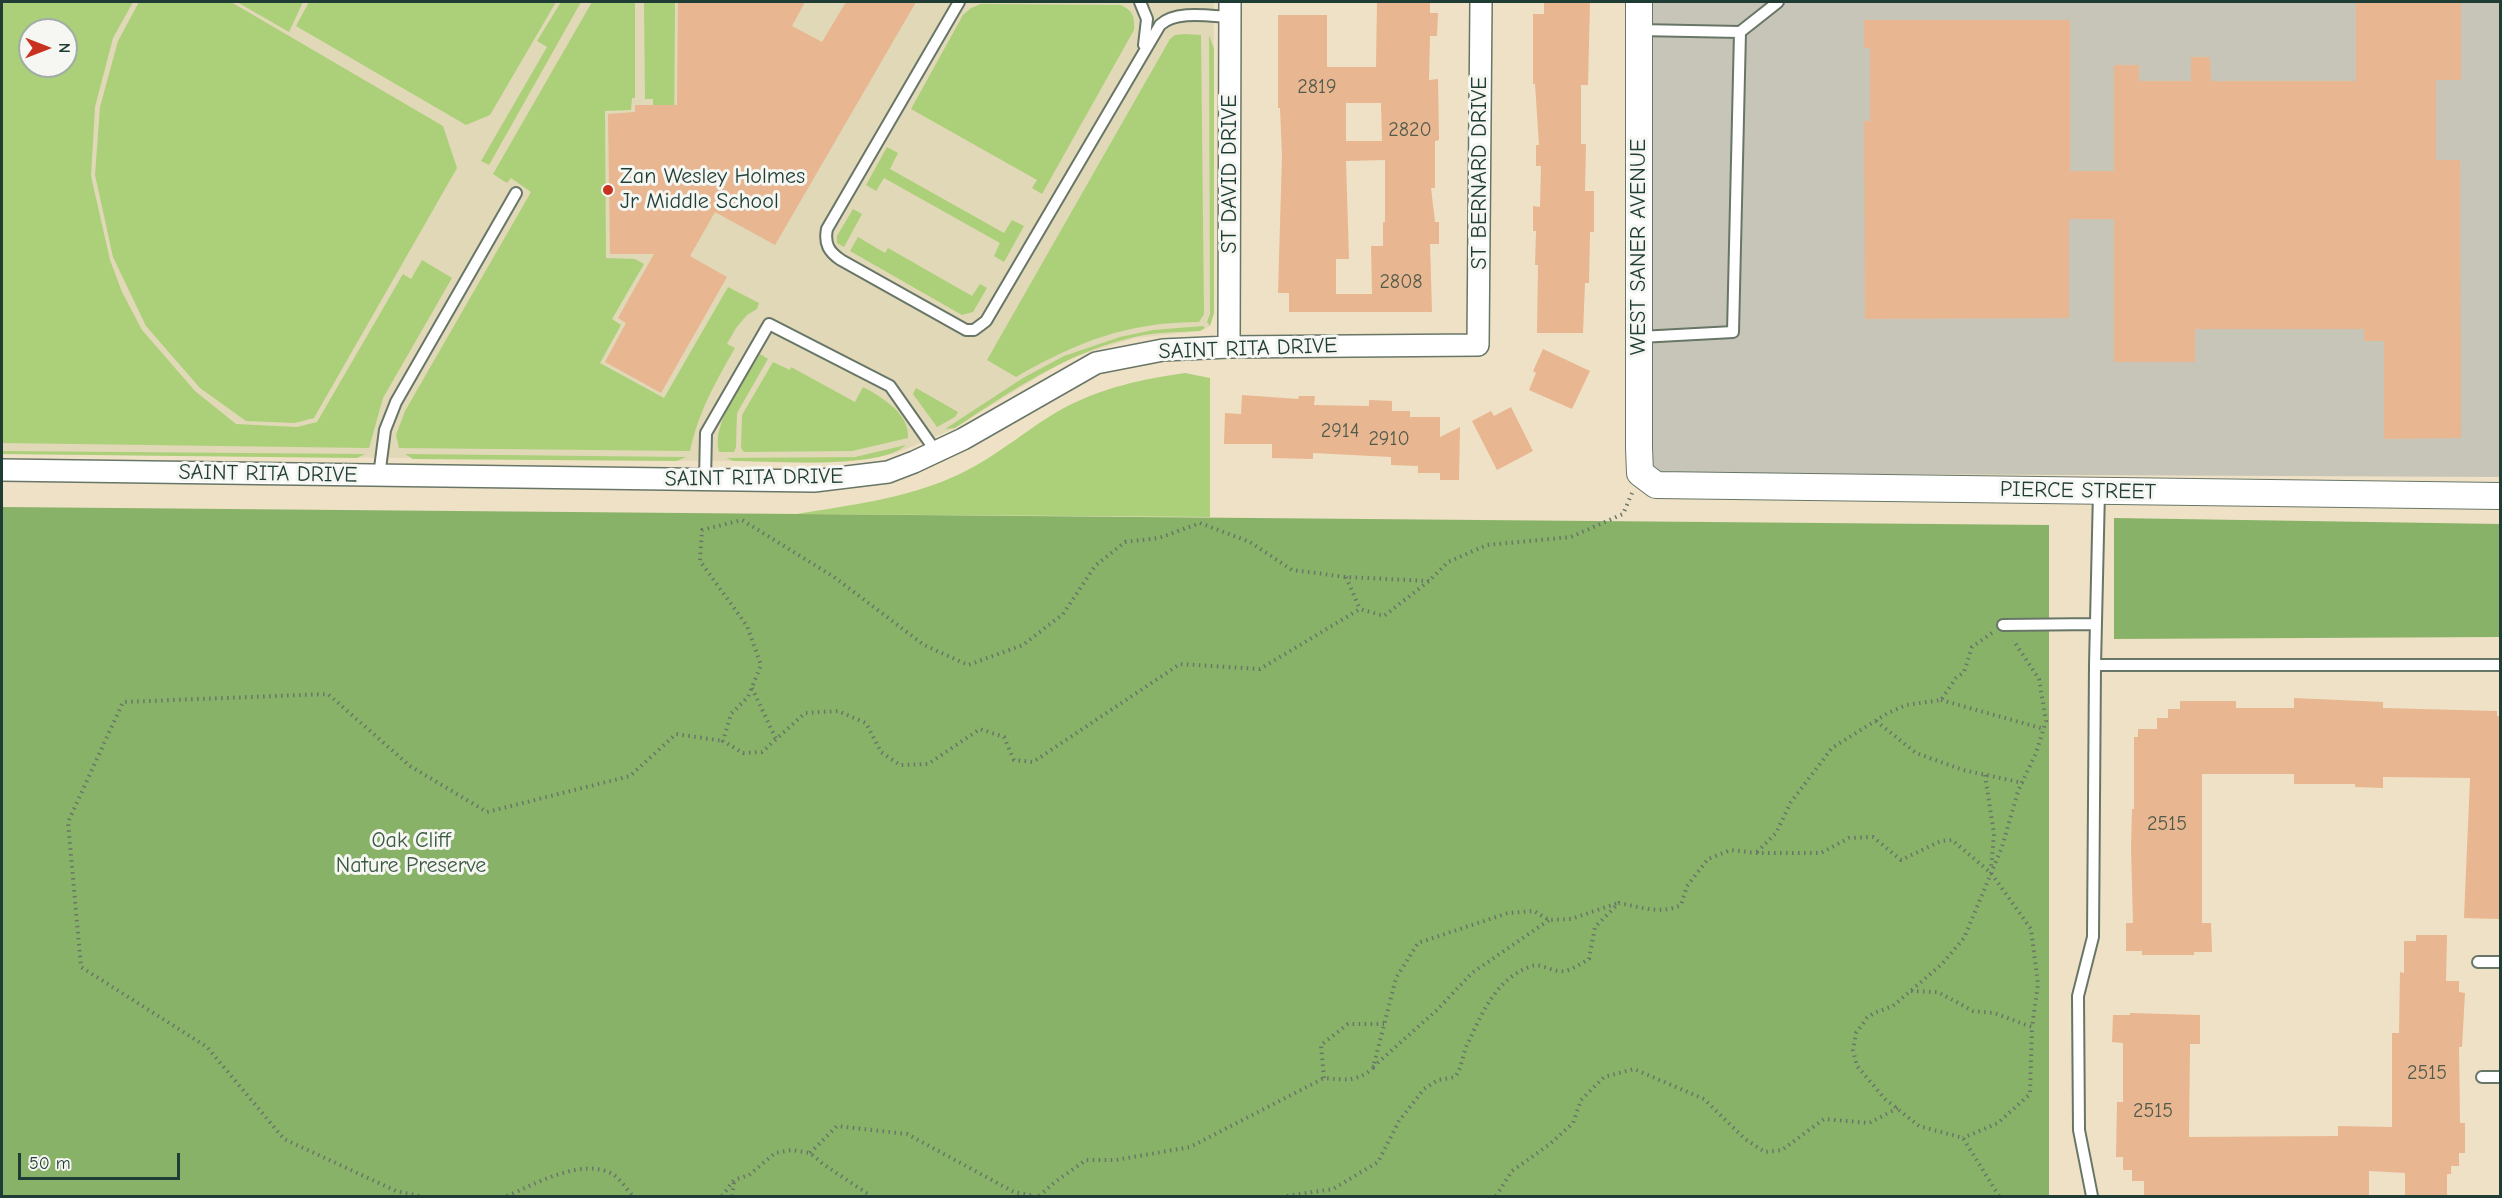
<!DOCTYPE html>
<style>
body{margin:0}
#map{position:relative;width:2502px;height:1198px;overflow:hidden;background:#efe1c5;font-family:"Comic Neue",sans-serif}
canvas{display:block}
.frame{position:absolute;inset:0;border:3px solid #1f3d34;pointer-events:none}
.north{position:absolute;left:18px;top:18px;width:60px;height:60px;box-sizing:border-box;background:#f6f6f2;border:2px solid #a0aca6;border-radius:50%;rotate:90deg;font-size:16px;font-weight:700;line-height:24px;text-align:center;color:#1f3d34}
.north::after{content:'';display:block;margin:auto;width:21px;height:27px;background:#c8321e;clip-path:polygon(50% 0,100% 100%,50% 72%,0 100%)}
.scale{position:absolute;left:18px;top:1153px;width:162px;height:27px;box-sizing:border-box;border:3px solid #1f3d34;border-top:0;padding-left:8px;font-size:18px;line-height:21px;white-space:nowrap;color:#1f3d34;-webkit-text-stroke:4px #f6f6f2;paint-order:stroke}
</style>
<div id="map">
<canvas width="2502" height="1198"></canvas>
<div class="frame"></div>
<div class="north">N</div>
<div class="scale">50 m</div>
</div>
<script>
const g = document.querySelector('canvas').getContext('2d');
g.lineJoin = 'round';
function fill(path, color) { g.fillStyle = color; g.fill(path, 'evenodd'); }
function stroke(path, color, width, dash) { g.strokeStyle = color; g.lineWidth = width; g.lineCap = dash ? 'butt' : 'round'; g.setLineDash(dash || []); g.stroke(path); }
function label(font, color, halo, rows, align = 'center') {
  g.font = font + ' "Comic Neue",sans-serif'; g.lineWidth = 6; g.setLineDash([]); g.textBaseline = 'middle'; g.strokeStyle = halo; g.fillStyle = color; for (const [text, x, y, turn = 0] of rows) {
    g.save(); g.translate(x, y); g.rotate((+turn || 0) * Math.PI / 180); g.textAlign = isNaN(turn) ? turn : align; if (halo) g.strokeText(text, 0, 0); g.fillText(text, 0, 0); g.restore();
  }
}
fill(new Path2D(`
 M2,2h1212v311l-4,13 -10,5 -65,7 -68,21 -112,69 -58,25 -35,7 -35,2 -825,-8zM30,30h36v36h-36z`), '#e0d8b7');
fill(new Path2D(`
 M1651,2h849v475l-851,-4z`), '#c6c5b8');
fill(new Path2D(`
 M2,2h131l-20,36 -18,69 -4,69 19,84 12,32 20,38 53,61 41,33 61,3 20,-5 86,-148 8,5 11,-19 30,18 -69,120 -14,50 -367,-5zM30,30h36v36h-36z
 M139,2h92l212,124 14,42 -143,250 -19,5 -49,-2 -46,-33 -54,-62 -33,-69 -18,-82 5,-68 18,-66z
 M237,2h66l-14,30z
 M309,2h247l-66,113 -24,10 -170,-99z
 M561,2h20l-92,163 -8,-4 66,-114 -10,-6z
 M592,2h43v96h-3l-1,12 -26,1 1,147 29,1 9,5 -32,55 9,6 -21,38 64,35 64,-111 31,16 -2,6 -10,6 -11,13 -9,16 8,4c-20,35 -36,63 -45,103l-291,-3 -3,-13 9,-24 126,-219 -20,-14 -4,5 -14,-9z
 M644,2h31l-1,148 -21,1v-52h-8z
 M981,4l140,1c12,6 14,12 13,25l-92,164 -10,-6 5,-8 -126,-71 52,-94 8,-7z
 M1184,34l17,1 3,279 -5,8c-72,0 -122,20 -183,55l-29,-17 183,-321 5,-4z
 M1209,35l5,14v264l-4,13 -3,-4 3,-8z
 M887,147l11,6 -8,16 114,64 8,-13 12,6 -20,36 -10,-6 6,-13 -116,-65 -8,13 -10,-6z
 M853,209l9,5 -18,33 -7,-4v-7z
 M858,237l27,16 3,-5 84,48 8,-12 7,4 -14,24 -11,3 -112,-64z
 M1203,326l2,2 -5,3c-18,1 -38,1 -56,4 -70,13 -130,54 -189,93l-10,1 78,-51 41,-22 56,-19 33,-7z
 M760,354l8,5 -31,54 -1,34 -2,5h-15c-8,-29 26,-73 41,-98z
 M773,362l17,8 1,-3 64,35 8,-15c19,10 47,27 45,51l-56,13 -108,1 -3,-4 1,-33z
 M1185,373l25,5v139l-413,-3c53,-9 107,-15 156,-37 40,-17 72,-47 109,-68 39,-21 80,-30 123,-36z
 M916,388l42,24 -3,5 -18,10 -24,-33z
 M906,445c-27,25 -134,16 -172,16l-8,-3 129,-1z
 M2,451l363,3 -8,4 -355,-4z
 M405,454l281,3 -9,4 -264,-2z`), '#acd079');
fill(new Path2D(`
 M2,507l2047,18v671h-2047z
 M2114,518l386,6v113l-386,2z`), '#89b269');
fill(new Path2D(`
 M678,2h127l-13,24 30,16 24,-40h70l-141,243 -60,-33 -25,44 37,21 -66,116 -56,-31 21,-39 -8,-5 36,-64h-44l-2,-140 27,-2v-7h42z
 M1377,2h53v11h8l-1,23h-7l-1,44 9,-1 1,61 -4,1v47h-4l4,34h4v22h-9l2,68h-143v-19h-11l4,-137 -2,-48h-2v-93h49v52h49zM1346,103h35l1,38h-36zM1385,160v62h-2v24h-12l1,48h-36v-35h13l-3,-98z
 M1544,2h46l-2,83h-7v59h5l-1,47h9v41h-4l-1,51h-4l-2,50h-46l1,-68h-3l1,-34h-3v-25l7,1 1,-41h-5v-21h3l-4,-61h-2v-70h11z
 M2356,2h105v78h-25v80h24l1,278 -77,1v-98h-20v-12h-169v33h-81v-143h-45v99l-204,1 -1,-198h6v-73h-6v-28h206v151h44v-106h25v16h52v-24h19l1,24h145z
 M1543,349l47,22 -18,38 -43,-19 7,-17 -3,-2z
 M1242,395l56,4 1,-3h16l-1,9 55,1v-6l23,1v10h18v6h30v20l20,-10 -1,53h-19v-7h-22v-7l-27,-1v-8l-78,-4v6l-41,-1v-14h-48l1,-31 16,1z
 M1511,407l22,44 -36,19 -25,-49 19,-10 3,5z
 M2294,698l89,4v6l114,3v5h3v203l-36,-1 6,-140 -87,-1v11l-28,-1v-3h-61v-10h-92v149h9l1,29h-18v3h-52v-4h-16v-28h7l-2,-76 1,-38h2v-72h4v-8h19v-11h11v-9h12v-8h56v7h58z
 M2416,935h31l-1,46h13v11l6,1 -3,54h-3l1,76h5v30h-6v13h-8v8h-4v23h-42v-24l-36,-2v25l-2,1h-223v-16h-12v-11h-9v-13h-7l1,-55h6v-59l-11,-1 1,-27h17v-2l70,2v29h-10l-1,93 149,-1v-10l54,1v-94h7l1,-61 4,1v-32h12z`), '#e8b690');
const service = new Path2D(`
 M959,2l-132,227c-3,15 2,23 14,31l125,70h8l12,-9 174,-296c16,-15 49,-9 70,-8
 M1140,2l7,17 -3,26
 M1639,30l101,2 -7,300 -93,5
 M1740,32l38,-30
 M379,476l6,-46 11,-28 120,-209
 M705,480l1,-47 63,-109 121,62 47,67
 M2003,625l93,-1
 M2095,665l4,-174
 M2478,962h22
 M2482,1077h18
 M2092,1196l-13,-66 -1,-134 15,-59 2,-272h405`);
const minor = new Path2D(`
 M1229,347l1,-345
 M2,470l812,11 74,-9 26,-10 49,-23 133,-76 67,-13 66,-3 249,-2 3,-343`);
const tertiary = new Path2D(`
 M1639,2v446l1,25 16,12 844,11`);
stroke(service, '#687667', 14);
stroke(minor, '#687667', 24);
stroke(tertiary, '#687667', 28);
stroke(new Path2D(`
 M1346,577l14,32
 M1429,581l-83,-4 -54,-7 -42,-28 -50,-19 -41,15 -34,4 -30,24 -32,48 -40,31 -55,20 -44,-20 -90,-68 -92,-57 -40,10 -2,31 47,65 14,39 -13,32 -17,17 -8,27 20,12 19,-1 43,-39 33,-2 28,12 15,29 19,13 28,-1 52,-35 24,8 10,23 19,2 147,-98 80,5 100,-60 24,7 45,-35 19,-19 39,-17 84,-8 52,-23 9,-21
 M752,688l24,51
 M1941,700l103,29
 M1876,721l40,32 47,17 60,13
 M1985,775l9,59 -3,35
 M1757,852l19,-19 15,-31 41,-54 56,-35 18,-8 35,-5 15,-22 8,-6 8,-25 20,-14
 M1911,991l27,1 35,19 21,2 38,14 -2,67 -32,29 -35,15
 M1373,1067l64,-57 35,-37 77,-53
 M1324,1078l-3,-33 27,-21h36
 M810,1153l27,-27 70,8 107,58 20,4
 M419,1196l-23,-5 -112,-52 -77,-92 -126,-80 -13,-145 55,-120 205,-8 82,72 77,46 143,-36 46,-42 47,7
 M507,1196c28,-12 77,-40 107,-21 7,5 13,15 19,21
 M722,1196l12,-16 15,-5 26,-22 17,-3 18,3 13,11 48,32
 M732,1196l2,-14
 M1039,1196l16,-14 31,-22h30l74,-13 134,-69c21,2 33,4 49,-10l23,-90 22,-35 90,-30 26,-2 15,9 22,-1 47,-16
 M1287,1196l46,-7 45,-27 21,-41 25,-32 14,-9 17,-3c8,-11 7,-23 13,-34 14,-30 29,-66 64,-77 10,-3 22,7 32,5 8,-1 18,-8 25,-12l6,-32 24,-24c22,4 41,12 62,2l6,-19 21,-27 23,-9 25,3h65l28,-15 24,-1 28,23 40,-19 11,-1 39,33 40,56 7,55 -6,43
 M1496,1196l16,-25 38,-27 23,-21 8,-23 23,-23 30,-8 70,30 41,40 20,13 17,-2 42,-31 45,4 29,-15
 M1999,1196l-36,-58 -44,-12 -34,-27 -17,-20 -11,-13 -4,-16 3,-17 11,-15 7,-5 19,-7 49,-42 22,-26 38,-91 16,-56 18,-38 10,-32 -7,-42 -26,-39`), '#687667', 4, [1.5, 4.5]);
stroke(service, '#fff', 10);
stroke(minor, '#fff', 21);
stroke(tertiary, '#fff', 26);
for (const [x, y, r, color] of [
 [608,190,6,"#c8321e"]
]) { const dot = new Path2D(); dot.arc(x, y, r, 0, 2 * Math.PI); g.fillStyle = color; g.fill(dot); stroke(dot, '#f6f6f2', 2); }
label('20px', '#515b4b', null, [
 ["2819",1317,87],
 ["2820",1410,130],
 ["2808",1401,282],
 ["2914",1340,431],
 ["2910",1389,439],
 ["2515",2167,824],
 ["2515",2427,1073],
 ["2515",2153,1111]
]);
label('22px', '#1f3d34', '#f6f6f2', [
 ["ST BERNARD DRIVE",1480,173,-90],
 ["ST DAVID DRIVE",1230,174,-90],
 ["WEST SANER AVENUE",1639,247,-90],
 ["SAINT RITA DRIVE",1248,349,-2],
 ["SAINT RITA DRIVE",268,474,1],
 ["SAINT RITA DRIVE",754,478,-1],
 ["PIERCE STREET",2078,491,1]
]);
label('22px', '#1f3d34', '#f6f6f2', [
 ["Zan Wesley Holmes",620,177],
 ["Jr Middle School",620,202]
], 'left');
label('22px', '#3b5a42', '#f6f6f2', [
 ["Oak Cliff",411,841],
 ["Nature Preserve",411,866]
]);
</script>
